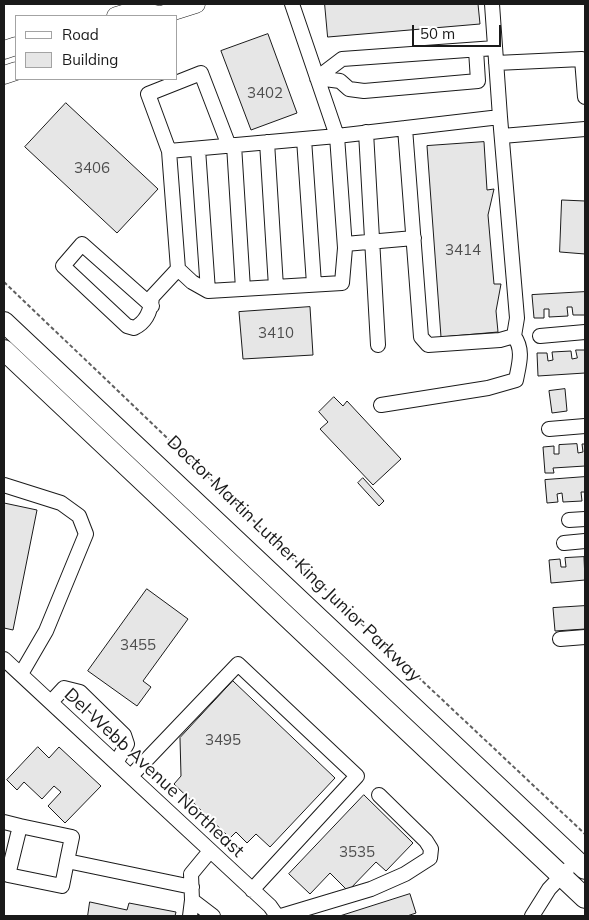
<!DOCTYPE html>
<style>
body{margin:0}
#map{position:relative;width:589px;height:920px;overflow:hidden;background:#fff;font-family:Mulish,sans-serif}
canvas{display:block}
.frame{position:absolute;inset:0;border:5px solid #1a1a1a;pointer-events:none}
.legend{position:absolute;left:15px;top:15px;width:162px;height:65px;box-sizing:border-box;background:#fff;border:1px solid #a3a3a3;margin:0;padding:6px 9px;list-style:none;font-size:15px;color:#1a1a1a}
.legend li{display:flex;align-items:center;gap:10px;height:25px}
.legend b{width:25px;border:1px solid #a3a3a3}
.scale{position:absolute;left:412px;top:25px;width:89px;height:22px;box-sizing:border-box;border:2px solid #1a1a1a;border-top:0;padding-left:6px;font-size:15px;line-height:18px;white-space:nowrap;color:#1a1a1a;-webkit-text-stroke:4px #fff;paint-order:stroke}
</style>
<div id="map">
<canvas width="589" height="920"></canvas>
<div class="frame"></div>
<ul class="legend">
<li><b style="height:6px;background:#fff"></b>Road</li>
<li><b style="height:14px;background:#e6e6e6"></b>Building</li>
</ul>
<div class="scale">50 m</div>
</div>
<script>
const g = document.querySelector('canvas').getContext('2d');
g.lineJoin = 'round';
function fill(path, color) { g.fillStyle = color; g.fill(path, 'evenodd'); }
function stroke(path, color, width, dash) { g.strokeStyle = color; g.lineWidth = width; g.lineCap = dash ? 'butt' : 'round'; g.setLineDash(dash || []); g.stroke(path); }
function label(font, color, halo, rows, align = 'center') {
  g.font = font + ' Mulish,sans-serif'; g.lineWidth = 4; g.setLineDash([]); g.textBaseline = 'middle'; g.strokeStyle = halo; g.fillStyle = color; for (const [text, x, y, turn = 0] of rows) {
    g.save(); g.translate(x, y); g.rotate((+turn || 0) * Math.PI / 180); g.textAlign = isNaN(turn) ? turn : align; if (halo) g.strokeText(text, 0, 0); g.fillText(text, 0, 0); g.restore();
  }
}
const building = new Path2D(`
 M325,4h153l2,20 -152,13z
 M268,34l29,79 -46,17 -30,-79z
 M66,103l92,86 -41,44 -92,-86z
 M484,142l3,48 7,-1 -6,26 6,69h7l-5,27 2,21 -57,5 -14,-191z
 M562,200l23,1v53l-25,-2z
 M585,292v23h-12l-1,-8h-5l1,9 -19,1v-8h-5v9h-10l-2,-23z
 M310,307l3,48 -70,4 -4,-47z
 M576,350h9v23l-47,3 -1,-23h10l1,8 5,-1 -1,-8 19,-1 1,8 5,-1z
 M565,389l2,22 -15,2 -3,-22z
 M334,397l9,9 4,-5 54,58 -28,26 -53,-56 8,-7 -9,-10z
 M577,444l1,9 5,-1 -1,-8h3v22l-32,2 1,5h-9l-2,-26 11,-1v8h5v-9z
 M585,477v15h-4l1,9 -19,1 -1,-9 -5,1 1,8 -11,1 -2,-23z
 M363,478l21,23 -5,5 -21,-23z
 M4,503l33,7 -24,120 -9,-2z
 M584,557l1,23 -34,3 -2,-23 11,-1 1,8h5l-1,-9z
 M147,589l41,30 -45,62 8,6 -14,19 -49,-35z
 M585,606v23l-30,2 -2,-23z
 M233,681l102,97 -65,69 -14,-13 -9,9 -11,-11 -6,6 -56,-54 7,-8 -1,-38z
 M38,747l11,11 10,-11 42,39 -36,37 -17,-17 13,-14 -7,-6 -12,13 -18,-17 -7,8 -10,-10z
 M364,795l49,48 -27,28 -10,-9 -28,29 -18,-18 -20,21 -21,-20z
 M410,894l6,19 -9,3h-67z
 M90,902l37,8 2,-7 47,9 -1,4h-87z`);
fill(building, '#e6e6e6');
stroke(building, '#1a1a1a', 1);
const minor = new Path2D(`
 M292,4l45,132 163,-19 17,201 -3,18 -14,4 -72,5 -7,-8 -16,-209
 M492,4l8,113
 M496,63l86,-4 3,38
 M317,78l23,3 9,8 15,2 114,-10 -2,-31
 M317,78l25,-19 153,-11
 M366,132l12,213
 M337,136l8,112 -3,35 -134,8 -16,-9 -14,-13 -9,-118z
 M502,136l83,-7
 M304,139l10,145
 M267,142l9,145
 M234,145l9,144
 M198,149l10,142
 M169,151l-21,-57 53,-21 28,73
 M345,244l69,-6
 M152,306l-70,-62 -19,22 64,60 7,2c13,-6 17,-18 18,-31l26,-28
 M540,336l45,-4
 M381,405l107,-17 28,-8c3,-16 8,-30 -2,-44
 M549,429l36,-3
 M4,485l57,18 18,13 7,18 -40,97 -25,43
 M569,520l16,-1
 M564,543l21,-2
 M560,639l25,-2
 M4,659l266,247 7,10
 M51,702l13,-14 16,4 44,43 3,9 -11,19
 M131,776l107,-112 119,112 -105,114
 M4,822l16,4
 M67,861l-5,25 -54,-11 12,-49 52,11 -5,24 125,26
 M192,900l21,16
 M190,916l2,-16 -1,-26 19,-23
 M281,916l90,-27 34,-15 25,-16 1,-9 -5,-8 -47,-46
 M532,916l17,-27 18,-19`);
const major = new Path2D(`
 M116,16l20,-6 23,5
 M158,16l38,-12
 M4,50l12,-4
 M4,75l12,-4`);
const highway = new Path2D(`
 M4,322l581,547
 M4,350l581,548`);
stroke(minor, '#1a1a1a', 16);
stroke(major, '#1a1a1a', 19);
stroke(highway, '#1a1a1a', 22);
stroke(new Path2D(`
 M4,282l361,345 220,207`), '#5f5f5f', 2, [4, 2.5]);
stroke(minor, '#fff', 14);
stroke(major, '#fff', 18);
stroke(highway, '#fff', 20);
label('15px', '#4d4d4d', null, [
 ["3402",265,93],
 ["3406",92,168],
 ["3414",463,250],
 ["3410",276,333],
 ["3455",138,645],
 ["3495",223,740],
 ["3535",357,852]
]);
label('18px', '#1a1a1a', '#fff', [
 ["Doctor Martin Luther King Junior Parkway",294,559,44],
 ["Del Webb Avenue Northeast",154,773,43]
]);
</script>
